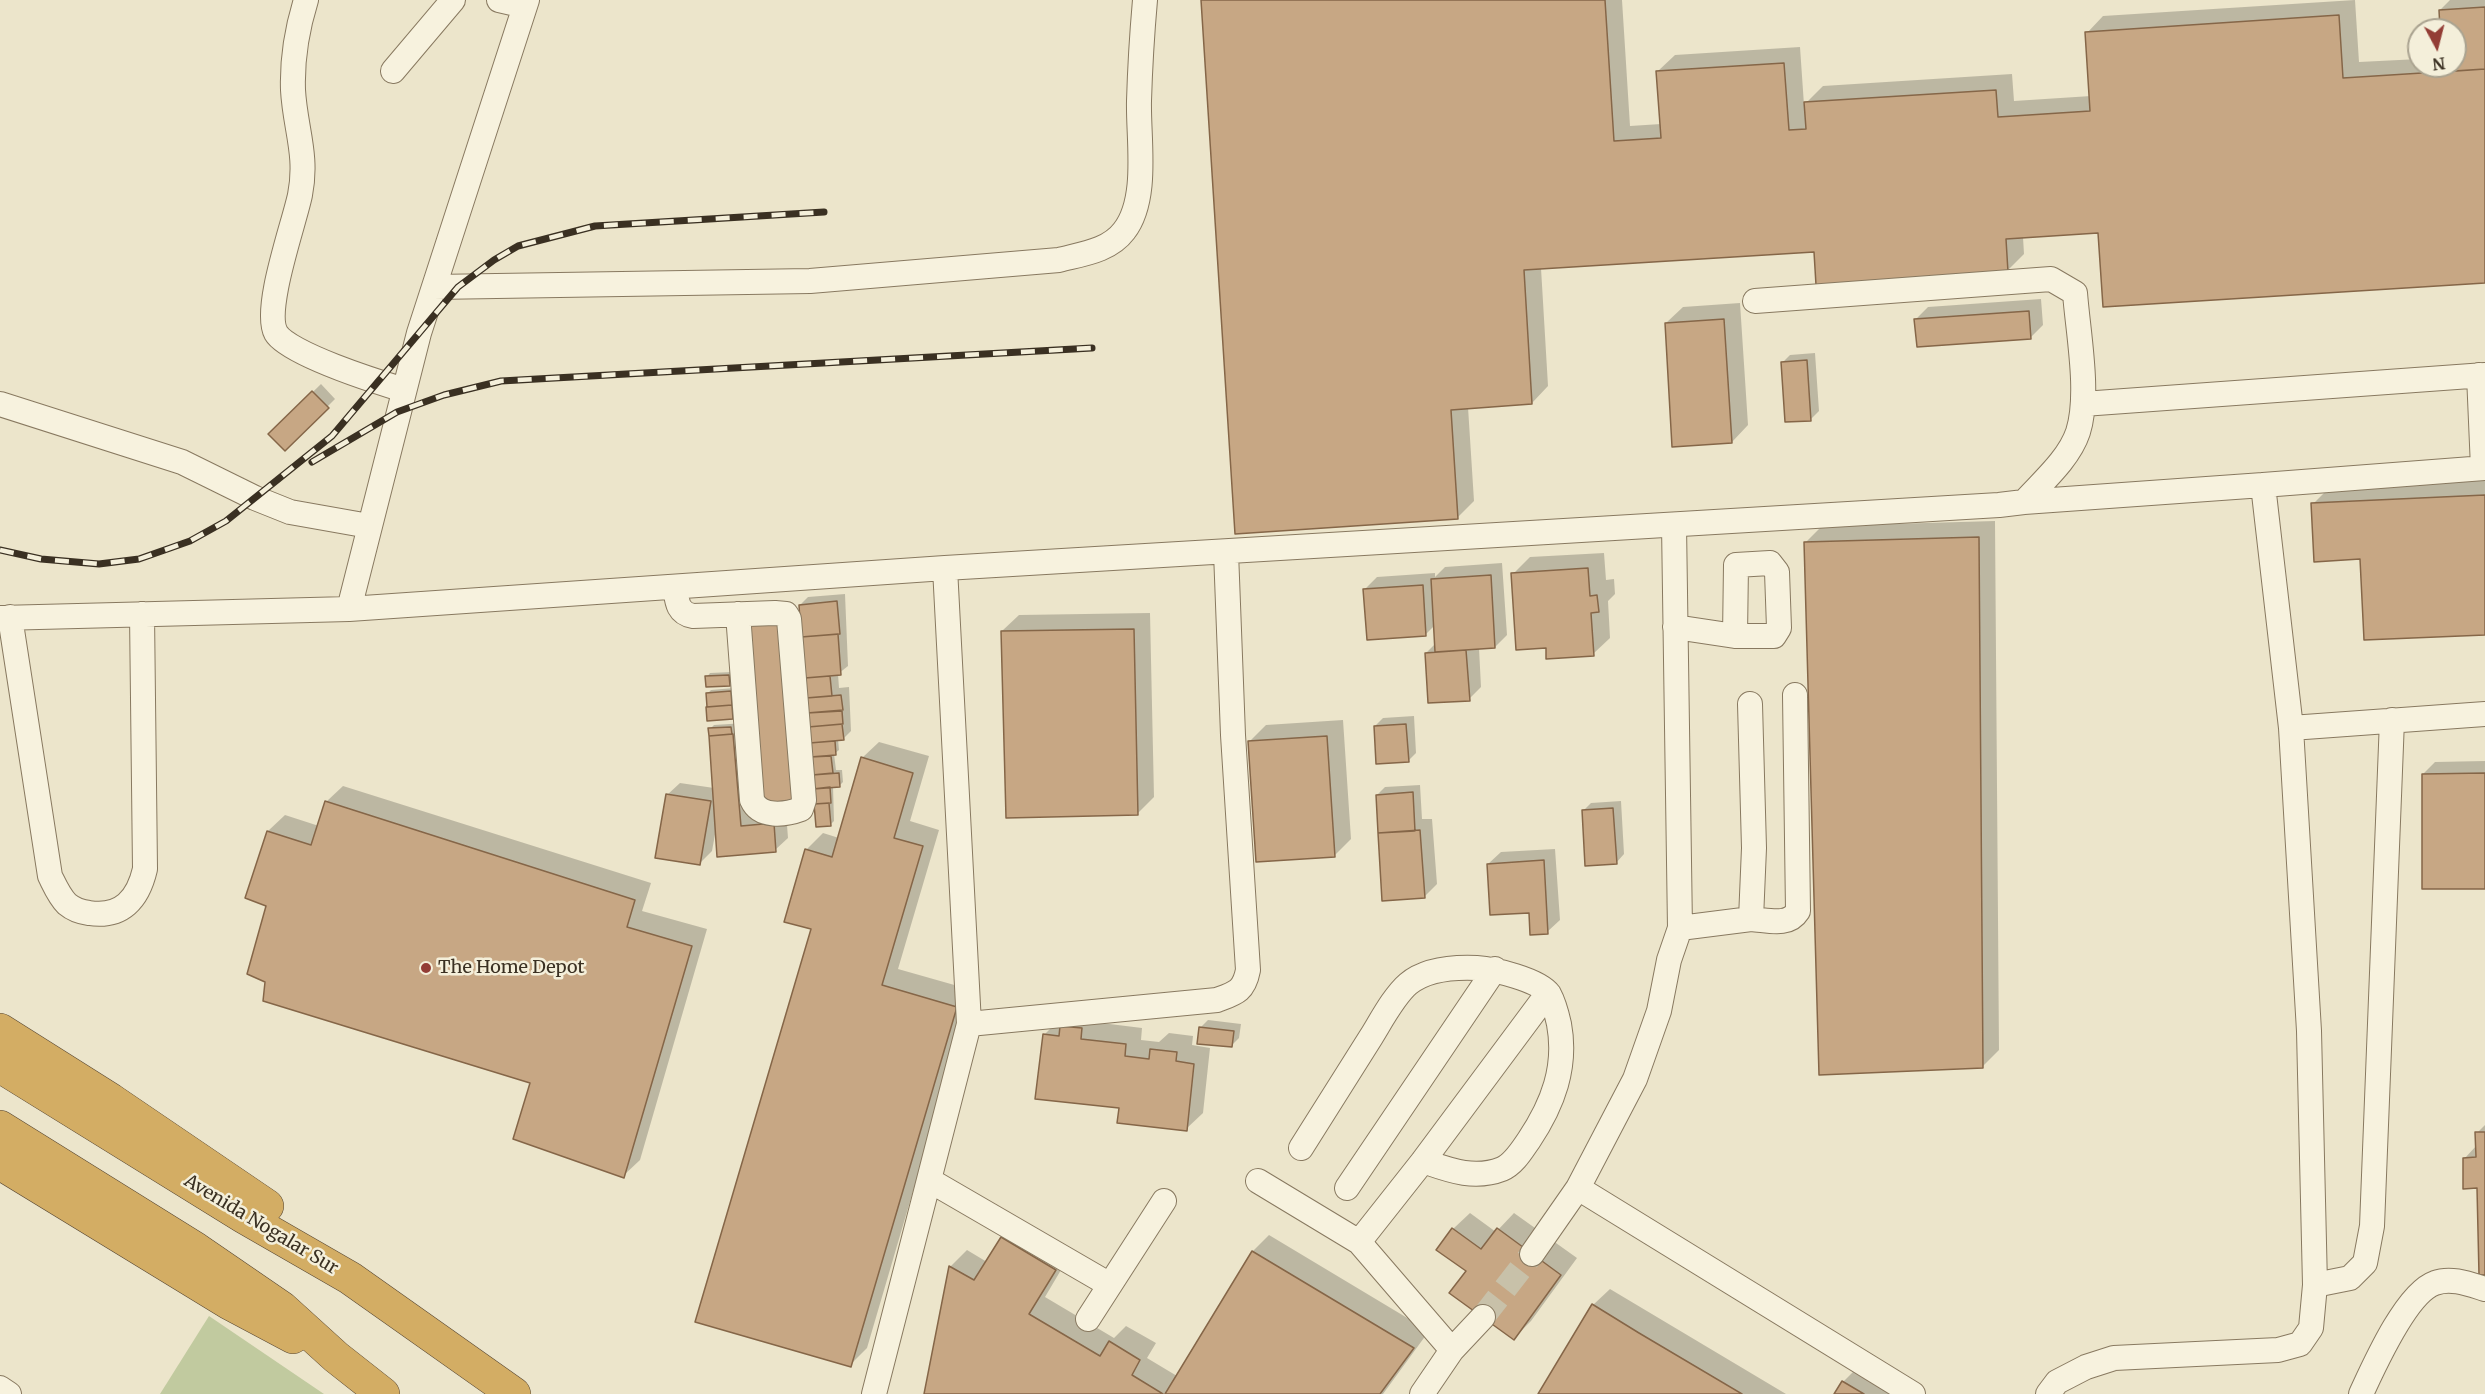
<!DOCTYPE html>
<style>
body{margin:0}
#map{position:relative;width:2485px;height:1394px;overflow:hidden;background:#ece5cb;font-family:Merriweather,serif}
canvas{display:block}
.north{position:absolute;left:2407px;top:18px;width:60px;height:60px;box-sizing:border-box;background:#f4efda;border:2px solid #aaa390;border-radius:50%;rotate:173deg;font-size:16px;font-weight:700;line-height:24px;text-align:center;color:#3a3022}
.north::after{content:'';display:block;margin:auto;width:21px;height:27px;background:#933d35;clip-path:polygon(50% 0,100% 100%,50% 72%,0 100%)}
</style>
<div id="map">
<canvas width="2485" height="1394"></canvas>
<div class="north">N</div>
</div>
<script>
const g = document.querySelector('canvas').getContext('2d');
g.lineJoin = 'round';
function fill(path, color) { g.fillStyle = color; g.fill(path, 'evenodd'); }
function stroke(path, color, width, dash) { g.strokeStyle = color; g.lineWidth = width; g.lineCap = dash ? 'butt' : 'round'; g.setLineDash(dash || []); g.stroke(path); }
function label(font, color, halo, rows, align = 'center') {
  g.font = font + ' Merriweather,serif'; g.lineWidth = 5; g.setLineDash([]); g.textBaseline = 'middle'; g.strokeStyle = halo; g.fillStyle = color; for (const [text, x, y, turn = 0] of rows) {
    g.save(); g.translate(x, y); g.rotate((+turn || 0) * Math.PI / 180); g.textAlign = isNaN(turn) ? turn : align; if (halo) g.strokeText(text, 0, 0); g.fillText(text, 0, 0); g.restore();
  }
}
fill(new Path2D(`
 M209,1316l115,78h-164z`), '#c1ca9f');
fill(new Path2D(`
 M1202,0h420l8,126 31,-2 -3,-53 17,-16 125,-8 4,58 19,-19 189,-12 2,27 77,-5 -4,-63 16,-17 252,-16 4,62 60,-3v7h36v-36h-14l-1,-20 10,-10h35v281l-385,-49 -77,5 1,17 -17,17 -192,-21 -274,18 7,118 -16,17 -64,4 6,94 -17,17z
 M2041,299l2,26 -13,13 -114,-19 12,-12z
 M1740,303l8,122 -16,17 -66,-119 17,-16z
 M1815,353l4,58 -8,8 -29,-56 8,-8z
 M321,384l14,15 -50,50 -15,-15z
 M2485,480v153l-124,-75 -48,-54 16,-16z
 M1995,521l4,529 -16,16 -178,-523 17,-17z
 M1604,553l2,27 8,-1 1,15 -7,7 2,37 -17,16 -80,-80 17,-17z
 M1502,563l5,72 -12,12 -16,1 2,39 -12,12 -43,-46 10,-10 -1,-18 -9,9 -61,-45 12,-12 58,-4v4l10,-10z
 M845,594l3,72 -10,8 1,14 10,-1 2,44 -8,8h-5l1,11 -5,4 2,16h6l1,12 -3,3 -7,1 1,35 -4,4 -12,1 -18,-221 8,-8z
 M1150,613l4,184 -17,17 -135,-183 17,-16z
 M732,672v9l-3,3 -22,-7 3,-4z
 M734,688l2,26 -4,3 -25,-23 4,-4z
 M1414,716l2,37 -8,8 -33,-35 8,-8z
 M1343,720l8,119 -17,17 -84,-115 16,-16z
 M745,723l41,89 2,26 -13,12 -59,-21 -4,22 -12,12 -33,-68 13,-12 34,5 -3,-51 2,-2 -3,-6 4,-4z
 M879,742l50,14 -19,65 29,9 -41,139 74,21 -105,358 -17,17 -44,-515 17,-17 16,5 23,-80z
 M2485,761v127l-62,-114 12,-12z
 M1420,785l2,34h10l5,65 -13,13 -47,-102 8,-8z
 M343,786l308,97 -9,28 65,18 -67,231 -17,16 -91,-94 -264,-177v-74l17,-16 34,11 7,-24z
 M1621,801l3,53 -8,9 -33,-52 8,-8z
 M1555,849l5,71 -13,12 -59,-68 13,-12z
 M1061,1018l81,10 -1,12 18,2 10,-9 24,3 -1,9 18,3 -7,65 -17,16 -65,-22 -77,-72z
 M1208,1020l33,4 -2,14 -8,8 -31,-18z
 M2485,1125v148l-7,-86 -14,-28 13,-14v-12z
 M1470,1213l26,19 18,-19 63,45 -46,63 -17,17 -46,-67 -15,-42z
 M1019,1221l52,32 -26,44 69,41 12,-12 30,17 -9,15 30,18 76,-125 16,-16 160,96 -46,63h-457l25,-128 16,-16 20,12 15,-24z
 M1610,1289l176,105h-247l54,-89z
 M1860,1365l48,29h-72l7,-12z`), '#0003');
const building = new Path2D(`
 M1201,0h404l9,141 47,-3 -5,-67 128,-8 5,67 17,-1 -2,-27 192,-12 2,27 92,-6 -5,-79 254,-17 4,63 142,-9v214l-382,24 -5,-74 -92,6 2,33 -192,13 -2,-33 -290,18 8,134 -81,6 7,109 -223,15z
 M2485,7v62l-43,3v-6h13v-36h-15l-1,-20z
 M2029,311l2,28 -114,8 -3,-28z
 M1724,319l8,124 -60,4 -7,-124z
 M1807,360l4,61 -26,1 -4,-60z
 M312,391l17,17 -44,43 -17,-17z
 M2485,495v140l-121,5 -4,-81 -46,3 -3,-59z
 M1979,537l4,531 -164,7 -15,-533z
 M1588,568l2,28 7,-1 2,17 -8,1 3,43 -48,3v-11l-30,2 -5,-77z
 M1491,575l4,73 -60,4 -4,-73z
 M1423,585l3,51 -59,4 -4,-51z
 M837,601l3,33 -39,3 -2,-32z
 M778,622l15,183 -31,3 -15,-183z
 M1134,629l4,186 -132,3 -5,-187z
 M838,634l3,41 -36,3 -4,-41z
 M1466,650l4,51 -42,2 -3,-50z
 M729,675l1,11 -24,1 -1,-11z
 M830,676l2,20 -26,2 -1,-20z
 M731,691l1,14 -25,2 -1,-14z
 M841,695l2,15 -36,3 -1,-15z
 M732,705l1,14 -26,2 -1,-14z
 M842,711l1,13 -35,3 -1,-14z
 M842,724l2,16 -34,3 -2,-16z
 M1406,724l3,38 -33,2 -2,-38z
 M731,727l1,7 -23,2 -1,-8z
 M733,734l8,92 33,-3 2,29 -59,5 -8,-121z
 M1327,736l8,121 -79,5 -8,-121z
 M835,741l1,14 -26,2 -1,-14z
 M831,756l2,17 -21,2 -2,-18z
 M861,757l52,16 -19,65 29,8 -41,139 75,22 -106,360 -156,-45 116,-393 -27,-7 21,-73 27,8z
 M839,773l1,14 -27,2 -1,-14z
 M2485,773v116h-63v-115z
 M830,787l1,16 -17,1 -1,-15z
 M1413,792l2,39 -37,2 -2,-38z
 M666,794l45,7 -11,64 -45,-7z
 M325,801l310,99 -8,27 65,19 -68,232 -111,-39 17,-56 -267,-82 2,-19 -18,-8 19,-68 -21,-8 22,-67 44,14z
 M829,803l2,23 -15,1 -2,-23z
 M1613,808l4,56 -32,2 -3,-56z
 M1420,830l5,68 -43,3 -4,-68z
 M1544,860l4,74 -18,1 -1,-22 -39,2 -3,-51z
 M1060,1026l22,2 -1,11 45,5 -1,12 24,3 1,-10 27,3 -1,9 18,3 -7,67 -70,-8 2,-15 -84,-9 8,-65 16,2z
 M1199,1027l35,4 -2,16 -35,-3z
 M2475,1132h10v143h-6l-2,-87 -14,1v-31l13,-1z
 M1452,1228l29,21 16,-21 64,47 -47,65 -65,-47 17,-22 -30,-21z
 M1001,1237l55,33 -27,44 71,42 9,-15 31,19 -8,15 31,19h-239l25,-128 25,14z
 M1252,1251l162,97 -34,46h-215z
 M1592,1304l47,29 103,61h-204z
 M1842,1381l22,13h-30z`);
fill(building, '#c7a784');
stroke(building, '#856648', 1.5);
stroke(new Path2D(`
 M1483,1317l49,-63`), '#c8c1a9', 24, [24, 12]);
const minor = new Path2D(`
 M306,0c-9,29 -14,60 -13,90 2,38 15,65 7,105 -6,29 -37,114 -24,138 12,21 102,49 128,57
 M499,0l26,6
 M393,71l60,-71
 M434,287l376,-6 249,-21c23,-6 50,-9 65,-29 25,-32 14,-92 15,-130 1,-34 3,-67 6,-101
 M2479,375l4,93
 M0,404l182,58 73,36 35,14 79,14
 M2083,404l402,-29
 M2024,502l239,-17
 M945,568l24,456 248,-24c19,-7 27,-9 31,-30l-15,-235 -7,-183
 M675,587c2,14 2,26 18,29l82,-3 11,1 3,5 15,181 -3,9c-16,6 -41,9 -49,-9l-14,-186
 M349,609l70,-276 108,-333
 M10,617l40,259c5,10 9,20 17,28 6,5 14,8 22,9 33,5 49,-14 56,-44l-3,-255
 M0,618l349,-9 596,-41 1054,-63 25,-3c18,-20 45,-43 54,-70 12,-38 0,-99 -3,-139l-24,-14 -296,22
 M1675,627l60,9h39l5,-8 -2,-56 -7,-9 -34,2 -1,71
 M2291,728l194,-14
 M1751,919c17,1 37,8 47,-8l-3,-216
 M1680,928l71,-9 3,-71 -4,-144
 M1301,1148c23,-37 47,-74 70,-111 10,-16 23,-41 37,-53 18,-15 47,-17 69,-16 17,1 62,12 72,26 5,9 8,21 10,30 8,43 -6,80 -30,116 -7,10 -15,24 -27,29 -28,11 -53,1 -79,-8
 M929,1180l181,105
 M1258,1181l101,61 93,108
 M1347,1188l148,-219
 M1578,1188l335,206
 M1359,1242l64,-81 125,-168
 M1532,1254l46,-66 57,-109 24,-68 10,-51 11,-32 -6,-403
 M2315,1285l35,-7 15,-15 7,-37 20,-506
 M1088,1319l76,-118
 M0,1388l9,6
 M874,1394l95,-370
 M1422,1394l30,-44 31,-33
 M2048,1394l9,-12 29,-15 28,-9 164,-8 22,-6 11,-16 4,-43 -6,-254 -18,-303 -28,-243 222,-17
 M2361,1394c13,-28 45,-101 74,-111 16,-6 34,1 50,6`);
const highway = new Path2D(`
 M0,1030l111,70 156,106
 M0,1066l244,151 106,61 164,116
 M0,1127l196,122 86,59 54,49 47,37
 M0,1163l229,140 64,34`);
stroke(minor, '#887960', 26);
stroke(highway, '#574734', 34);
stroke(minor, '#f7f2de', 24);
stroke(highway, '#d3ad64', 33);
const rail = new Path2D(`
 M312,462l85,-50 47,-17 57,-14 591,-33
 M0,550l41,9 58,5 40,-5 51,-18 36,-20 106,-85 126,-149 36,-27 24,-14 77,-20 229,-14`);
stroke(rail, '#3a3022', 7);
stroke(rail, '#f4efda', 4.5, [14]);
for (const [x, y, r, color] of [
 [426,968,6,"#933d35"]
]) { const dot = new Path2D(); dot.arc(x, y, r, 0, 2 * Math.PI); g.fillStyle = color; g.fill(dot); stroke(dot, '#f4efda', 2); }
label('18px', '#3a3022', '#f4efda', [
 ["The Home Depot",438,968]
], 'left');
label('18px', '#3a3022', '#f4efda', [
 ["Avenida Nogalar Sur",261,1225,31]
]);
</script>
